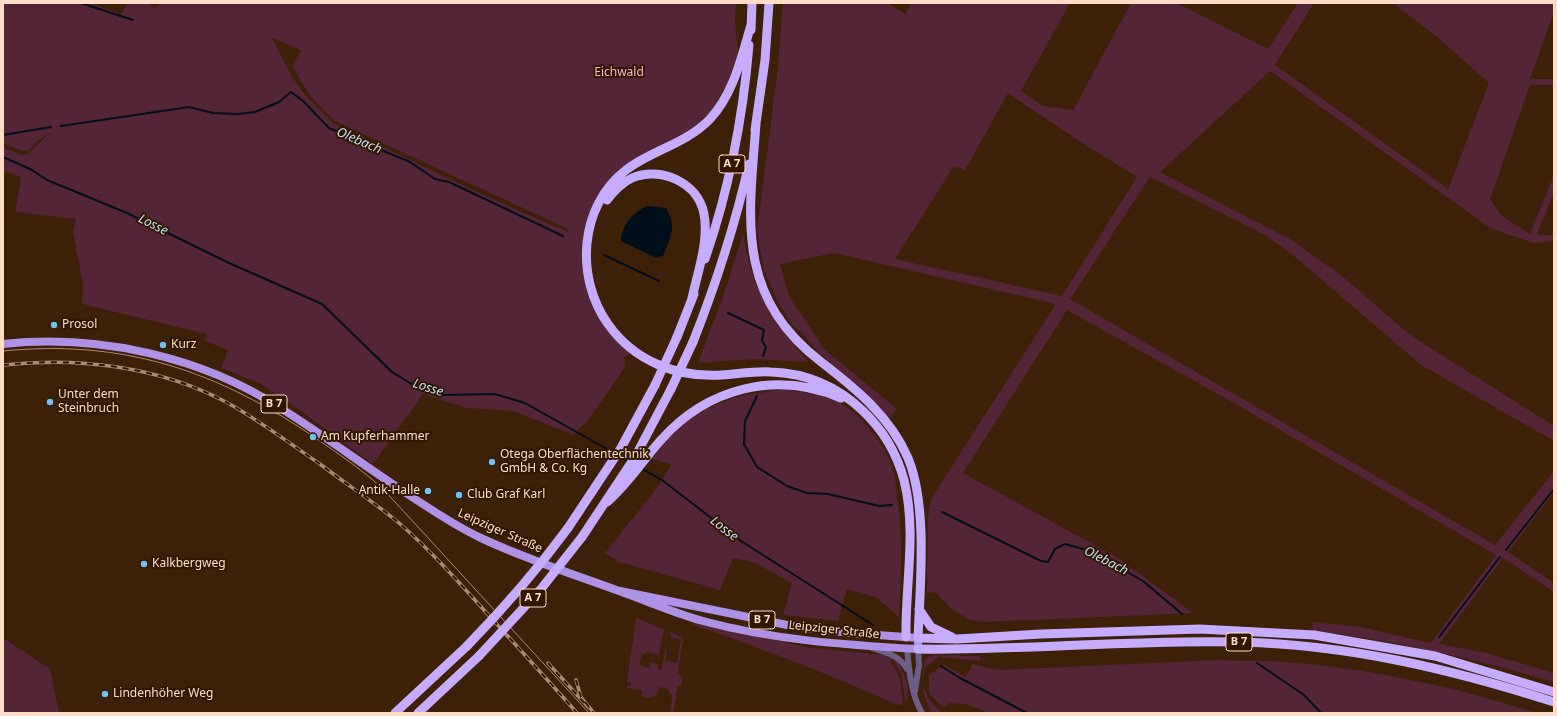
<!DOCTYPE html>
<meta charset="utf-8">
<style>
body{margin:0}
#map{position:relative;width:1557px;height:716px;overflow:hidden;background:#3c2007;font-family:"Noto Sans",sans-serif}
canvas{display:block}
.frame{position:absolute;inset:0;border:4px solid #fdddc6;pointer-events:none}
</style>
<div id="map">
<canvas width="1557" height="716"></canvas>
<div class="frame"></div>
</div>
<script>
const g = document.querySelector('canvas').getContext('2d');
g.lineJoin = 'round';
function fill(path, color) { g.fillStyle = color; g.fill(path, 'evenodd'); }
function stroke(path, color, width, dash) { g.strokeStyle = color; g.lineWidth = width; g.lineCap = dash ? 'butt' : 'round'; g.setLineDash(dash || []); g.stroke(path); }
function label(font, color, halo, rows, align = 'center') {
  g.font = font + ' "Noto Sans",sans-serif'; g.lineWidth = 4; g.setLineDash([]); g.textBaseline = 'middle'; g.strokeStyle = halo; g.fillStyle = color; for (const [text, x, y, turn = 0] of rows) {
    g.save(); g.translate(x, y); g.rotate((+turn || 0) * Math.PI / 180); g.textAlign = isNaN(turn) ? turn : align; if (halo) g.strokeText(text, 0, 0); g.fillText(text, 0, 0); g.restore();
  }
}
fill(new Path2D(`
 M3,3h86l30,10 -2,3 2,1 9,-14h20l6,5 8,-5h574l-1,18 3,31 -7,25 -13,26 -10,12 -21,18 -48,24 -52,66 4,73 41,57 -8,4 1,10 -36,52 -16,16 -59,-24 -47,-3 -44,-14 -50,70 -86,-63 -28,-18 -38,-15 7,-18 -23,-9 2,-7 -125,-30 1,-20 -10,-51 3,-14 -61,-7 6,-35 -18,-6v-24l19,8 6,-1 22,-21 -14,9 -8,9 -9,-1 -16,-7zM272,38l29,12 -8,16c9,22 25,40 42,55l233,108v3l-87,-38 -148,-71 -28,-28 -13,-18z
 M783,3h105l17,11 6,-11h159l-49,88 22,15 30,4 58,-107h46l91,46 30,-46h16l-39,62 173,124 41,-106 -53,-47 -43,-33h161v9l-24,67h24v6h-24l-40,114 12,17 28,18 24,-59v17l-17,42 17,2v5l-19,2 -43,-14 -222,-158 -110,101 130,67 51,36 69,60 144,91v15l-133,-76 -122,-105 -32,-24 -117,-59 -80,122 425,246 59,-74v21l-46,60 46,31v9l-51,-34 -64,86 47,9 68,20v9c-79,-23 -159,-42 -241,-51l-1,-9 48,5 71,16 65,-88 -264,-153 -165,-92 -104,163 155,85 75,55 -208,9 -16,-2 -17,-11 -17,-17 -8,1 1,-76 3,-18 125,-195 -222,-51 -54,11 9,32 35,53 73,60 -8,9 -28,-30 -42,-35 -15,-18 -13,-11 -13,-22 -14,-31 -7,-40 20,-156zM1008,93l62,42 67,42 -75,119 -167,-37 59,-93 11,4z
 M743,233c9,57 27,87 66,129l-57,-3 -54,4 26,-69z
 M783,389c17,3 39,5 56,13 22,12 49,45 55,70 2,9 2,18 3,27 7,39 4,79 2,118l-23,-20 -29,-8 -9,32 -55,-6 9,-32 -39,-21 -20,-4 -13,32 -101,-28 -14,-9 52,-65 15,-24 -20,-5 18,-22 25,-23 40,-17z
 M636,618l28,12 -5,25 -13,-3 -1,2 -3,-1 -3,12 11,3 1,-6 6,2 2,5 3,1 3,-21h2l-2,12 12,2 4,-24 -10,-1v-5l-3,-3 15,8 -5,34 4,7 -1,7h-3l-5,27h-3l2,-17 -4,-7 -8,-2 -4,9 -9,2 -5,-2v-6l-15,-2v-2h4v-4h-4z
 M692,622l118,26 76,7 7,3 -3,4 6,7 4,10 3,25 -5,1c-67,-30 -134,-56 -204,-80z
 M3,638l47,31 9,44h-56z
 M933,655l47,1 1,5 -42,-4 -13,9c-7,22 1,33 16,47h-11l-8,-21 1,-30 2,-4z
 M896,659c6,8 18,35 9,43l-4,-29 -7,-11z
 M1219,660c16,1 32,1 49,1 85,4 187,25 268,52h-548l-21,-9 -19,-1 -3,5 -16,-14v-19l15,-10 22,12 6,-13 27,6z`), '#532536');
fill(new Path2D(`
 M647,206l19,2c11,19 5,28 -3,48l-7,2 -35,-17c1,-17 12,-28 26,-35z`), '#010f1a');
stroke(new Path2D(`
 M81,3l52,17
 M61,126l128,-19 24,6 25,1 17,-2 24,-10 12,-10 12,9 26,27 81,34 25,17 14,3 114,54
 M3,135l48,-8
 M3,157l29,13 15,10 80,33 102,50 93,41 70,68 18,11 32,12 53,-1 30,9 89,50
 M604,255l55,26
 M728,313l36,17 -2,11 4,6 -3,9
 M757,396l-12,25 -1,23 13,23 30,19 20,7 21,1 51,12 13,-1
 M620,457l8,4
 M641,468l21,12 79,61 132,84
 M942,512l99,49 7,1 7,-13 10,-5 25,7 53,30 39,33
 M1506,550l48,-61
 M1439,637l61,-80
 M1257,663l47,32 17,18
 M941,666l19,12 67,35`), '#010f1a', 2);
stroke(new Path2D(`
 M872,648c15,5 27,7 35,21
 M907,648c2,22 4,46 15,65
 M915,691l4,-26 -1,-16`), '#6b5e87', 6);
stroke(new Path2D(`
 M3,344c95,-10 198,12 279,65 43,27 84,58 127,86 23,15 46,31 72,43 44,21 92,36 138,53 28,10 55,22 84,30 70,19 143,24 215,28v-11l-67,-5 -54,-6 -177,-36`), '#ae92e6', 8);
stroke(new Path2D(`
 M751,25c-10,33 -17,68 -41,94 -24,25 -58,31 -84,51 -47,36 -51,108 -18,154 26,37 69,54 114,51 16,-1 32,-4 49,-3 35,1 67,15 92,39 20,19 34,43 41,69 13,52 1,105 2,157
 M751,30l1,-27
 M756,124c-7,94 -21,171 64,237 35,27 70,55 88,97 20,48 12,128 10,180l39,1 84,-5 159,-5 114,6 121,21 119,36
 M755,130l10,-70 4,-57
 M607,200c7,-9 14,-17 25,-22 28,-12 66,4 72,36 5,27 -6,57 -12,84
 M705,259c24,-69 38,-142 44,-214
 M677,337l17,-43
 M693,342c23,-58 42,-117 56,-178
 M607,502c21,-18 35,-41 54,-62 46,-52 115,-70 180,-42
 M568,528l53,-80 34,-63
 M582,537l53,-80 36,-68
 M919,609l12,18 21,10
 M918,649c108,2 215,-10 323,-7 109,3 210,27 313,60
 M395,713l72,-67
 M418,713l61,-57`), '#c6acfd', 9);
stroke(new Path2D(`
 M3,351c121,-12 215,20 314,88 23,16 47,32 67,51l205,223`), '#aa8b73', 1);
const rail = new Path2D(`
 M3,365c75,-8 155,1 223,37 33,18 63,41 94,62 26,20 54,38 79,59 30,26 57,56 84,86 31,34 63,69 94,104
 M548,663l41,45
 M576,680l5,17 13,16`);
stroke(rail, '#aa8b73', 3.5);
stroke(rail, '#321700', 2, [6]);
stroke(new Path2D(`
 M655,385l22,-48
 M671,389l22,-47
 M467,646c37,-38 70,-76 101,-118
 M479,656l62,-67 41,-52`), '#c6acfd', 9);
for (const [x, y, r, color] of [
 [54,325,4,"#71c1f5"],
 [163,345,4,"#71c1f5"],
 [50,402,4,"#71c1f5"],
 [313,437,4,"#71c1f5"],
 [492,462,4,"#71c1f5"],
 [428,491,4,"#71c1f5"],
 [459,495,4,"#71c1f5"],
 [144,564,4,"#71c1f5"],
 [105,694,4,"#71c1f5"]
]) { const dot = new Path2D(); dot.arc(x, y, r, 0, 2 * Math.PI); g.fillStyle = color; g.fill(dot); stroke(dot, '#321700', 1.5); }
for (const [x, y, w] of [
 [732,164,26],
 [274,404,26],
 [533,598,26],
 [762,620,26],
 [1239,642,26]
]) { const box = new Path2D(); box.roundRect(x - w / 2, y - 9, w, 18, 3); g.fillStyle = '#321700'; g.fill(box); stroke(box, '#fdddc6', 1); }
label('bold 11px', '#fdddc6', null, [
 ["A 7",732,164],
 ["B 7",274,404],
 ["A 7",533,598],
 ["B 7",762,620],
 ["B 7",1239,642]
]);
label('12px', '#fdb3ca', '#321700', [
 ["Eichwald",619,73]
]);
label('12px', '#fdddc6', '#321700', [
 ["Prosol",62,325],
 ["Kurz",171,345],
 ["Unter dem",58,395],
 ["Steinbruch",58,409],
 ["Am Kupferhammer",321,437],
 ["Otega Oberflächentechnik",500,455],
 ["GmbH & Co. Kg",500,469],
 ["Antik-Halle",420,491,"right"],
 ["Club Graf Karl",467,495],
 ["Kalkbergweg",152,564],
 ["Lindenhöher Weg",113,694]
], 'left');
label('12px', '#fdddc6', '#321700', [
 ["Leipziger Straße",500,531,24],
 ["Leipziger Straße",834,630,6]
]);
label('italic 13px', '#bfdff5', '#321700', [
 ["Olebach",359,141,23],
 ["Losse",153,225,27],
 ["Losse",428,388,18],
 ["Losse",724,529,38],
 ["Olebach",1106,561,27]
]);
</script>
